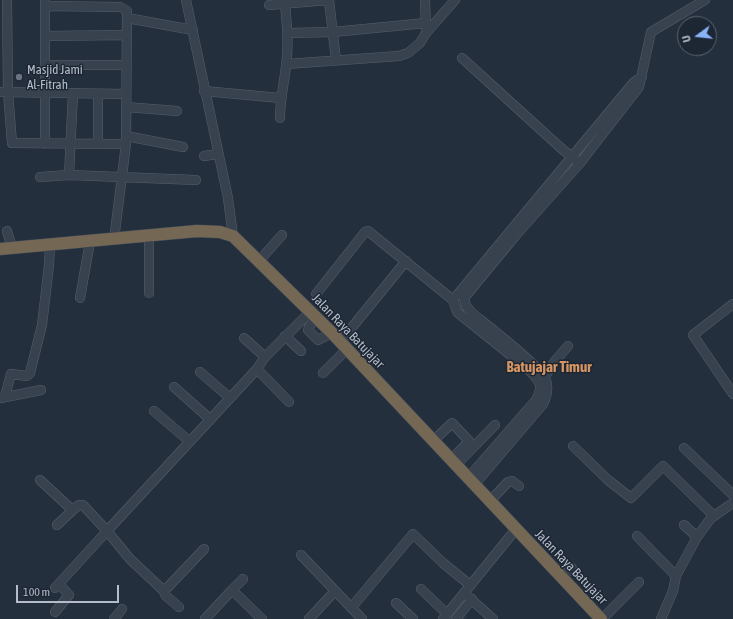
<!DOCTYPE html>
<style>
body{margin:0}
#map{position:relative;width:733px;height:619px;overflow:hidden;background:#242f3e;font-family:"Asap Condensed",sans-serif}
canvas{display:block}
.north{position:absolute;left:677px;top:16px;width:40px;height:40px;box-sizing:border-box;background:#1d2633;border:1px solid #59626f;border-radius:50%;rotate:255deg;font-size:11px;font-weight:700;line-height:16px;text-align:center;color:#b4bcc9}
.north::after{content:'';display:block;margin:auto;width:14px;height:18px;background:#8ab4f8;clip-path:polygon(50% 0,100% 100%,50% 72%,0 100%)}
.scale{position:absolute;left:16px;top:585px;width:103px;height:18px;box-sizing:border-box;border:2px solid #b4bcc9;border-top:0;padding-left:5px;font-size:12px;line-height:14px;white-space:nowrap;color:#b4bcc9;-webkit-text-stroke:3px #1d2633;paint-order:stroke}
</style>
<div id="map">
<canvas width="733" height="619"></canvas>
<div class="north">U</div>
<div class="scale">100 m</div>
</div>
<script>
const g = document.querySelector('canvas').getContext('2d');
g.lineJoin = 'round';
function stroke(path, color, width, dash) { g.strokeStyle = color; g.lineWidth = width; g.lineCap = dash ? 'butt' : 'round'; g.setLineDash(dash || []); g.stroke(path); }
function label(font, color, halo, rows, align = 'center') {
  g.font = font + ' "Asap Condensed",sans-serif'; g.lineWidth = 3; g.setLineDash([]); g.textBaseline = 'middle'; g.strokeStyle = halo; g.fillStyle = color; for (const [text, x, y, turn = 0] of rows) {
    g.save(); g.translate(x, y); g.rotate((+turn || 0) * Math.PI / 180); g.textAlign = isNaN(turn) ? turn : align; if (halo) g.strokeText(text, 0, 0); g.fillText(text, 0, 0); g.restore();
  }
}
const minor = new Path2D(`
 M7,0l1,92 4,51 114,1
 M186,0l42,198 5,38
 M329,0l7,60
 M425,0l1,28
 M45,1v143
 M269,5l59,-5
 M45,6l75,1 7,4 -1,133 -12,96
 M127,18l66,12
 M288,33l45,-1 93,-9
 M46,36l80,-1
 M462,58l100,91 14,11
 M287,64l112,-8 9,-3 12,-10 6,-10 29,-33
 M45,65h81
 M204,91l76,7
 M0,92l126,2
 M126,107l51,4
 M280,118c0,-18 4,-34 6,-52 3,-21 1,-41 -1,-62
 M126,136l57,11
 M98,143v-49
 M204,156l14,-2
 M69,175l4,-82
 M40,177l29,-2 127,5
 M7,231l5,17
 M149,236v57
 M259,261l23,-26
 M316,294l49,-62 3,-1 85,69
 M80,298l10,-56
 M733,304l-40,31 40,59
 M316,318l-7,9 -1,3 10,10 14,-7
 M285,336l16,15
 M244,338l21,19
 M340,342l66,-81
 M257,369l32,33
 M200,372l30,26
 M323,373l24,-24
 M542,381l13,-20 13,-15
 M174,387l36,32
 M5,396l6,-22 16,2 3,-3 12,-48 7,-60 1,-20
 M1,398l40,-8
 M154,411l35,30
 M433,441l19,-18 17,18 -18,19
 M573,446l35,34 23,18 32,-32 51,50
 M684,448l49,47
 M456,465l39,-40
 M468,478l68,-78c8,-16 4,-18 -7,-30l-72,-58 -4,-12 181,-218 8,-5
 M40,480l29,27 5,2 5,-4h4l24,26 -52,57
 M474,485l69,-81c4,-8 6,-15 3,-24 -4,-13 -62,-57 -75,-68l-5,-6 -2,-8 52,-63 64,-72 59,-76 12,-55 54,-32
 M490,501l18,-19 4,-1 7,5
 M57,525l17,-16
 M684,525l13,12
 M637,536l39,40
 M204,549l-37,39 -4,2 -33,-31 -23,-28 150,-162 8,-12 45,-45
 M301,555l61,64
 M562,577l10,-9
 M421,589l26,25
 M163,590l3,6 13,11
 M232,590l11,-11
 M464,593l29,26
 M396,603l17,16
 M351,608l62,-74 30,29 27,22
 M55,612l14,-17 -10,-11
 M114,619l8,-10
 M205,619l27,-29 30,29
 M309,619l26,-28
 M443,619l73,-90
 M456,619l16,-20
 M602,619l37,-37
 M661,619l12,-28 3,-15 21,-39 14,-19 22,-15`);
const highway = new Path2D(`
 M0,249l197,-18 23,1 13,4 99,97 269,286`);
stroke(minor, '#565f6c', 10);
stroke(highway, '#434c59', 13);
stroke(minor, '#38414e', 9);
stroke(highway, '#746855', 12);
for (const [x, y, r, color] of [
 [19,77,4,"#6b7280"]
]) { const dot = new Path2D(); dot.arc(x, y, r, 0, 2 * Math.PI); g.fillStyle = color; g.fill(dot); stroke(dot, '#1d2633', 1.5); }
label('13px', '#b4bcc9', '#1d2633', [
 ["Masjid Jami",27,70],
 ["Al-Fitrah",27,85]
], 'left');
label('13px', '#b4bcc9', '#1d2633', [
 ["Jalan Raya Batujajar",348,331,46],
 ["Jalan Raya Batujajar",571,567,46]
]);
label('bold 15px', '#d59563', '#1d2633', [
 ["Batujajar Timur",549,367]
]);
</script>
